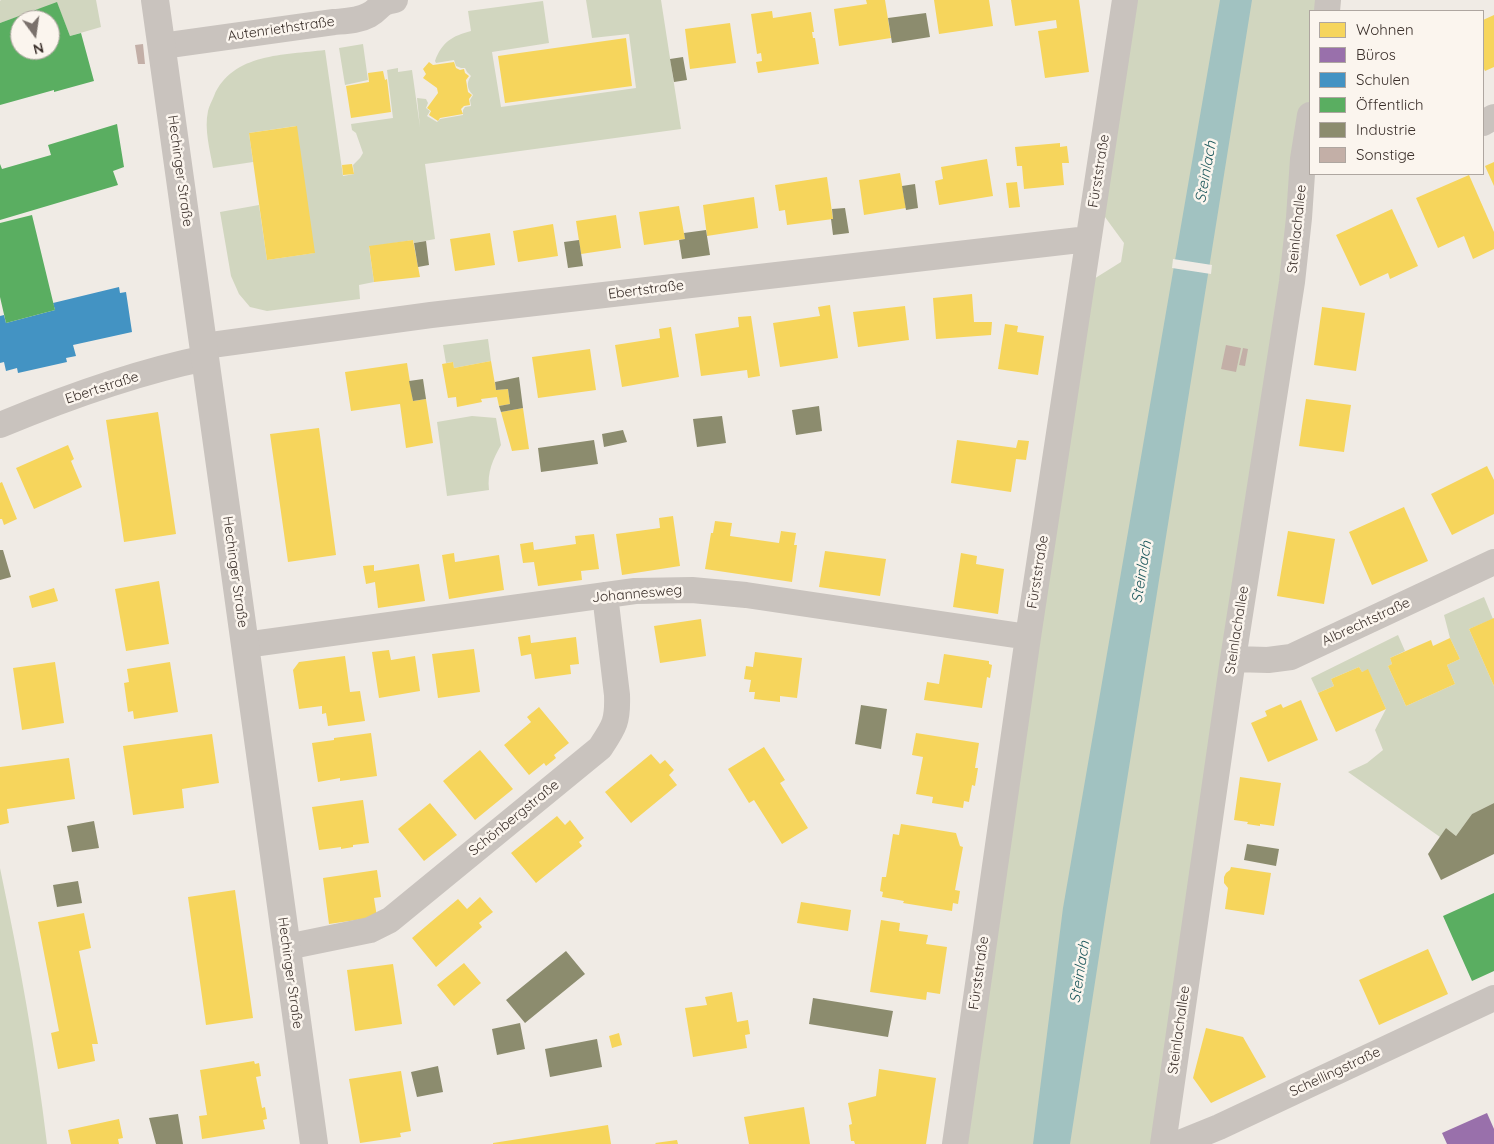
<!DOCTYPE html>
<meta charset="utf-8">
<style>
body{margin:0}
#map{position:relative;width:1494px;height:1144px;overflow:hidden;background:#f0ebe5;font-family:Quicksand,sans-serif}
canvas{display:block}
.legend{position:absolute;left:1309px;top:10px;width:175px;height:165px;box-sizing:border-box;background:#fbf5ee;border:1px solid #aea6a0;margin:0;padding:6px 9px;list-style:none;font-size:15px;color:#3b302b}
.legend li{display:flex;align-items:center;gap:10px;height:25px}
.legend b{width:25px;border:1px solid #aea6a0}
.north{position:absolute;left:10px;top:10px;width:50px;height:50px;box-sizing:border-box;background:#fbf5ee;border:1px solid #aea6a0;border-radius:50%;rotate:166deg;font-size:14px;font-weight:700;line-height:20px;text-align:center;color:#3b302b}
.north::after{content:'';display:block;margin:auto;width:18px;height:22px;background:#7a716c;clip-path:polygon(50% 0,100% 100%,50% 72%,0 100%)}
</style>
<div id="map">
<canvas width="1494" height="1144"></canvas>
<ul class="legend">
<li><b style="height:14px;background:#f6d55c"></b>Wohnen</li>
<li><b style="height:14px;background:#9970ab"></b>Büros</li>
<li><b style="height:14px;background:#4393c3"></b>Schulen</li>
<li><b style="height:14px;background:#5aae61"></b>Öffentlich</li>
<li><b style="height:14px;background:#8c8c6e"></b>Industrie</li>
<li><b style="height:14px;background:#c3afa7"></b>Sonstige</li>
</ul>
<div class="north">N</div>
</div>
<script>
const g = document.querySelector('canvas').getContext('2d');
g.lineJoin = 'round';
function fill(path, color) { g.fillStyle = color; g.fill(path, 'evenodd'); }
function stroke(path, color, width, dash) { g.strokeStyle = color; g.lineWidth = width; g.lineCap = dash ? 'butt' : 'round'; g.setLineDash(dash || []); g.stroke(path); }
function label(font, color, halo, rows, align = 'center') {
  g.font = font + ' Quicksand,sans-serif'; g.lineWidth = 5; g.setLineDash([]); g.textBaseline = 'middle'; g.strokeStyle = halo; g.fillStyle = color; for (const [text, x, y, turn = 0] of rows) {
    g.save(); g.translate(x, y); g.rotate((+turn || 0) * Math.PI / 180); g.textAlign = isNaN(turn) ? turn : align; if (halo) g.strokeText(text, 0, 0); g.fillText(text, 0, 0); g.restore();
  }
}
fill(new Path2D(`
 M1,0h95l5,27 -31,9 -13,-33 -57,20v-22z
 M586,0h75l20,129 -256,35 10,75 -21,4 -1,-3 -44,7 5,35 -15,3 1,14 -93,12 -17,-4 -11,-13 -8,-18 -11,-64 39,-7 8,55 47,-7 -18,-127 -47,7 4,29 -40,6c-3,-18 -9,-39 -5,-57 1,-5 4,-10 6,-15 18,-43 71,-41 111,-46l18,126 11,-2 -1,-9 7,-7 3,-5 -7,-20 -4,-3 -1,-6 42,-6 -6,-48 11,-2v4l14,-2 8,57 -3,-29 9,1 2,4 -2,5 4,3 -3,5 10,6 3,-3 23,-4v-5l2,-3 6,-1 -1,-6 3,-5c-6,-6 -7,-12 -2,-19l-4,-4 -2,-4h-4l-5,-2 -2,-6 -18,3 -1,-2c7,-19 17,-25 36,-30l-3,-20 75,-10 6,42 -57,9 9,55 135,-19 -7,-54 -37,4z
 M1125,0h203l-1,11h-17v104l-147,1029h-208l126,-857 40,-25 3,-19 -30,-41z
 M363,44l5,36 -23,5 -6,-37z
 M488,339l3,22 -37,7 -1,-6 -7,1 -3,-18z
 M472,416l24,2 5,27c-8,14 -14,27 -12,45l-42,6 -10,-74z
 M1484,597l9,22 -24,10 25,57v117l-22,11 -16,22 -10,-8 -6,9 -92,-65 19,-9 16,-13 -8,-20 11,-21 -18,-39 -6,2 -3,-5 -28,12 3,7 -16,7 -7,-15 87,-43 7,16 -15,7 2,6 -4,2 18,40 49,-22 -8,-19 13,-6 -10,-21 -6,-23z
 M0,868c19,91 36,183 47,276h-47z`), '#d1d6bf');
fill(new Path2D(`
 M1220,0h32l-146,911 -36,233h-37l30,-236z`), '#a1c2c1');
fill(new Path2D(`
 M1173,259l39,6 -1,9 -39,-6z`), '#f0ebe5');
fill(new Path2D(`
 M866,0h19l6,38 -52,8 -5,-37 33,-5z
 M934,0h55l4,26 -54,8z
 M1011,0h68l10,72 -44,6 -7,-47 19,-3 -1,-8 -41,6z
 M772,11l1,7 38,-6 3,20h-2l1,6h2l4,26 -61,9 -2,-11 6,-1 -1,-8 -4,1 -6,-40z
 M1494,15v52l-9,4 -2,-4v-47z
 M730,23l6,40 -46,6 -5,-40z
 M626,38l6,48 -127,17 -7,-47z
 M429,62l4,3 21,-3 2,6 4,2 4,-1 1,4 4,3 -3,4 2,12 4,3 -3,4 1,6 -6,1 -3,3 2,5 -23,4 -2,3 -9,-6 2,-4 -4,-3 11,-15 -1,-5 -14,-10 3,-4 -3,-5z
 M383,71l2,9 2,-1 4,33 -40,6 -5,-32 23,-4 -1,-9z
 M297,126l18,127 -48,7 -18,-127z
 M1060,143v4l7,-1 2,17h-7l2,22 -40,4 -2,-23h-5l-2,-19z
 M987,159l6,37 -54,9 -4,-24 8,-2 -2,-12z
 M1494,162v24l-9,-20z
 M352,164l2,10 -11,1 -1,-10z
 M900,173l6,35 -42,7 -5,-35z
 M1469,175l25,57v17l-21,10 -9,-23 -26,12 -22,-50z
 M827,177l6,42 -46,6 -2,-15 -6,1 -4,-26z
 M1017,182l3,25 -11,1 -3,-25z
 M754,197l4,31 -51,8 -4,-31z
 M679,206l6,33 -41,6 -5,-33z
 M1392,209l26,57 -28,13 -2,-6 -28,13 -24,-51z
 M616,215l5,33 -40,6 -5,-33z
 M553,224l5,32 -40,6 -5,-31z
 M490,233l5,32 -40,6 -5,-32z
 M413,240l7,37 -46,5 -5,-36z
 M972,294l2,28h18l-1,13 -55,4 -3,-41z
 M830,305l8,53 -58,9 -7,-44 47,-7 -2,-9z
 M905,306l4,34 -51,7 -5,-35z
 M1322,307l43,6 -9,58 -42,-6z
 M751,316l9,60 -12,2 -1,-8 -46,6 -6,-42 44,-7 -1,-10z
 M1005,324l13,2 -1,6 27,4 -6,39 -40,-6z
 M671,327l8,50 -57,10 -7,-42 45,-7 -1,-9z
 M590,349l6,41 -58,8 -6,-41z
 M491,361l5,29 12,-1 2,15 -11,2 -2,-9 -16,2 1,3 -25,5 -1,-10 -8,1 -6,-34 11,-2 1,6z
 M407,363l6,38 13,-2 7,44 -27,5 -6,-44 -49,7 -6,-39z
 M1306,399l45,6 -7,47 -45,-6z
 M523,408l6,41 -17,2 -11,-39z
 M158,412l18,122 -52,8 -18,-122z
 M319,428l17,127 -48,7 -18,-128z
 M957,440l59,8 2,-8 11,1 -3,19 -10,-1 -5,33 -60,-9z
 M68,445l6,14 -3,2 11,26 -48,22 -18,-41z
 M1487,466l7,14v34l-42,21 -21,-41z
 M2,482l15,37 -13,6 -2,-6h-2v-36z
 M1404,507l24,54 -56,24 -23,-53z
 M673,516l7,50 -58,9 -6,-41 44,-6 -1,-10z
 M715,521l17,2 -2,13 49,7 2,-12 15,2 -2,12h3l-5,37 -87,-13 6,-36h2z
 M1288,531l47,8 -11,65 -47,-8z
 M594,534l5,35 -18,2 1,9 -44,6 -4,-24 -11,1 -3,-19 13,-2 1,8 42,-6 -1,-8z
 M825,551l61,8 -6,37 -61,-9z
 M454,553l1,9 44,-7 5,35 -55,9 -7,-44z
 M961,553l16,3 -1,8 28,5 -6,45 -45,-7z
 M419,564l6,37 -47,7 -3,-26 -9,2 -3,-18 11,-1v6z
 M159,581l10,63 -43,7 -11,-62z
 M54,588l4,13 -26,7 -3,-12z
 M1494,618v68l-25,-57z
 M701,619l5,37 -46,7 -6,-37z
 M530,635l1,8 45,-6 3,27 -9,1 1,9 -36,5 -4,-25 -10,2 -3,-19z
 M1450,638l10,21 -13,6 8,19 -49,22 -18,-40 4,-2 -2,-6 41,-18 2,6z
 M474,649l6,43 -42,6 -6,-44z
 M389,650l2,10 24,-4 5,35 -41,7 -7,-46z
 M755,652l47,6 -5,40 -17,-2v6l-26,-3 1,-7h-6l2,-12 -7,-1 2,-13 7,1z
 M944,654l45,7v3l3,1 -2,13 -3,-1 -5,31 -58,-8 3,-18 12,2z
 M345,656l5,36 10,-1 5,30 -37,5 -2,-13 -4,1v-8l-23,3 -6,-39 6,-8z
 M55,662l9,61 -42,7 -9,-62z
 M170,662l8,50 -44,7 -1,-8 -5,1 -4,-29 5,-1 -2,-13z
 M1359,667l3,5 6,-3 18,40 -50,23 -18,-39 16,-7 -3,-7z
 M1301,700l17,40 -50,22 -17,-39 16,-7 -2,-5 16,-7 2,4z
 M539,707l30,36 -15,12 2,3 -10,8 -2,-3 -15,12 -25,-30 27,-23 -4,-5z
 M371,733l6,43 -37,5v-3l-22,4 -6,-39 22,-3v-2z
 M916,733l63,10 -4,25h3l-3,18 -3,-1 -3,17 -5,-1 -1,7 -31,-5 1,-6 -17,-3 7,-37 -11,-2z
 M212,734l7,49 -37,6 2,19 -51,7 -10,-69z
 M764,747l21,33 -5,3 28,45 -26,16 -28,-44 -5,3 -21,-34z
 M480,750l33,39 -38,31 -32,-39z
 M651,754l9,10 5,-4 9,10 -5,5 8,10 -46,38 -26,-31z
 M69,758l6,41 -68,10 2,14 -9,2v-58z
 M1240,777l41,6 -7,43 -14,-2v2l-13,-2 1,-2 -14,-2z
 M363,800l6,43 -16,2v2l-12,2v-2l-22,3 -7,-43z
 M430,803l27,32 -33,26 -26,-32z
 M557,816l8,9 5,-5 14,18 -5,4 3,4 -46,37 -25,-30z
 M901,824l55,9 4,13 3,1 -8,43 5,1 -2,13 -5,-1 -1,8 -49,-8 1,-2 -22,-4 1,-5 -3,-1 2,-14h4l7,-43 6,1z
 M1231,867l40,6 -7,42 -39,-6 3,-21 -4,-5v-6l2,-4 4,-3z
 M377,870l4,27 -7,1 3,19 -48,7 -6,-46z
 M235,890l18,128 -47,7 -18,-128z
 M480,897l13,15 -14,11 3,4 -46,40 -24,-29 46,-39 9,10z
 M801,902l50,8 -3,21 -51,-8z
 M84,913l7,35 -12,3 19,93h-6l3,17 -37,8 -7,-36 8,-2 -21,-109z
 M881,920l19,3 -1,8 29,4 -2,9 21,3 -7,47 -13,-2 -1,8 -56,-8z
 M1428,949l20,45 -69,31 -20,-45z
 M464,963l17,20 -27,23 -17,-21z
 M393,964l9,60 -47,7 -8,-61z
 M732,992l5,30 11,-2 2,14 -5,1 2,13 -54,9 -8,-49 22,-3 -2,-8z
 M1206,1028l37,9 23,40 -55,26 -18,-25z
 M619,1033l3,12 -10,3 -3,-12z
 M254,1061l1,3 4,-1 2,13 -5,1 6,31 3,-1 2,12 -4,1 2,9 -63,10 -3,-23 8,-1 -7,-45z
 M879,1069l57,9 -10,66h-71l-1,-3h-3l-2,-16 3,-1 -4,-21 28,-7z
 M401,1071l10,60 -11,2 1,4 -41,6 -11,-64z
 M804,1107l6,37h-61l-5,-27z
 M119,1119l4,19 -5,1 1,5h-48l-3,-14z
 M608,1125l3,19h-118v-1z
 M677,1140l1,4h-22l-1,-1z`), '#f6d55c');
fill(new Path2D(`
 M1487,1113l7,16v15h-47l-5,-11z`), '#9970ab');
fill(new Path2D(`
 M119,287l1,6 6,-1 6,40 -59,13 3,11 -10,2 1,4 -49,11 -1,-5 -11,3 -2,-9 -4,1v-47l4,-1 2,8 49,-13 -2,-7z`), '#4393c3');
fill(new Path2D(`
 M57,2l13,34 11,-3 13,48 -40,11v-2l-54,15v-82zM20,20h30v30h-30z
 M117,124l7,43 -11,4 5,14 -118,35v-56l2,5 49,-14 -3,-10z
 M32,215l23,95 -49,13 -6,-26v-74z
 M1494,893v78l-22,10 -29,-65z`), '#5aae61');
fill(new Path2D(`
 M926,13l4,24 -38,6 -4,-25z
 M683,57l4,23 -13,2 -4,-23z
 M915,184l3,24 -12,2 -4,-24z
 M845,208l4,25 -16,2 -2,-16h2l-1,-10z
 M706,230l4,25 -28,4 -3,-19 6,-1 -1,-6z
 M579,240l4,26 -15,2 -4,-26z
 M426,241l3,24 -11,2 -4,-24z
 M519,377l4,31 -22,4 -2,-6 11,-2 -2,-15 -12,1 -1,-8z
 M423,379l3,20 -13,2 -4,-20z
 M819,406l3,25 -26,4 -4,-25z
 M722,416l4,27 -29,4 -4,-28z
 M623,430l4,12 -23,5 -2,-13z
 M594,440l4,24 -57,8 -3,-24z
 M0,550h3l8,27 -11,3z
 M861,705l26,4 -6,40 -26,-5z
 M1494,803v51l-53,26 -13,-26 18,-26 10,8 16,-22z
 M94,821l5,27 -27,4 -5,-26z
 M1247,844l32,5 -3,17 -32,-6z
 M78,881l4,22 -25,4 -4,-22z
 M566,951l19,23 -60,49 -19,-23z
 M813,998l80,13 -5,26 -79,-13z
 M520,1023l5,26 -28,6 -5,-26z
 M597,1039l5,28 -52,10 -5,-28z
 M438,1066l5,26 -26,5 -6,-25z
 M178,1114l5,30h-27l-7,-26z`), '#8c8c6e');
fill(new Path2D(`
 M143,44l2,20h-7l-3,-19z
 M1226,345l15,3 -5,24 -15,-3z
 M1243,348l5,1 -3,17 -6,-1z`), '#c3afa7');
stroke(new Path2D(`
 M1327,11l1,-11
 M162,46l172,-24c12,-1 24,-1 35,-7 12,-6 9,-13 26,-15
 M1483,123l11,-6
 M204,346l227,-31 657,-76
 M0,425c65,-27 137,-53 206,-67
 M245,645l390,-54 57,-1 54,5 282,42
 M1233,659l35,1 23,-3 203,-95
 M287,947l83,-17 20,-10 210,-172c14,-21 18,-26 17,-53l-12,-100
 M955,1144l73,-507 97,-637
 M1163,1144l70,-485 59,-377 7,-64 4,-59 7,-44
 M1174,1144l8,-2 37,-15 275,-129`), '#c9c3be', 26);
stroke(new Path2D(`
 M155,0c54,381 106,763 159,1144`), '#c9c3be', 28);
label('14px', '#3b302b', '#fbf5ee', [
 ["Autenriethstraße",281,29,-8],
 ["Hechinger Straße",180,171,82],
 ["Fürststraße",1099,171,-81],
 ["Steinlachallee",1297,229,-84],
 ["Ebertstraße",646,290,-7],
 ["Ebertstraße",102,388,-18],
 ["Hechinger Straße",235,572,82],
 ["Fürststraße",1038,572,-81],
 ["Johannesweg",637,594,-5],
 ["Albrechtstraße",1366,622,-25],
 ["Steinlachallee",1237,630,-81],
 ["Schönbergstraße",514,818,-39],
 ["Hechinger Straße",290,973,82],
 ["Fürststraße",979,973,-82],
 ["Steinlachallee",1179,1030,-82],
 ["Schellingstraße",1335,1072,-25]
]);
label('italic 15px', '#1f5a5e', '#fbf5ee', [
 ["Steinlach",1206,172,-80],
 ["Steinlach",1142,572,-81],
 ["Steinlach",1080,972,-81]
]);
</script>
